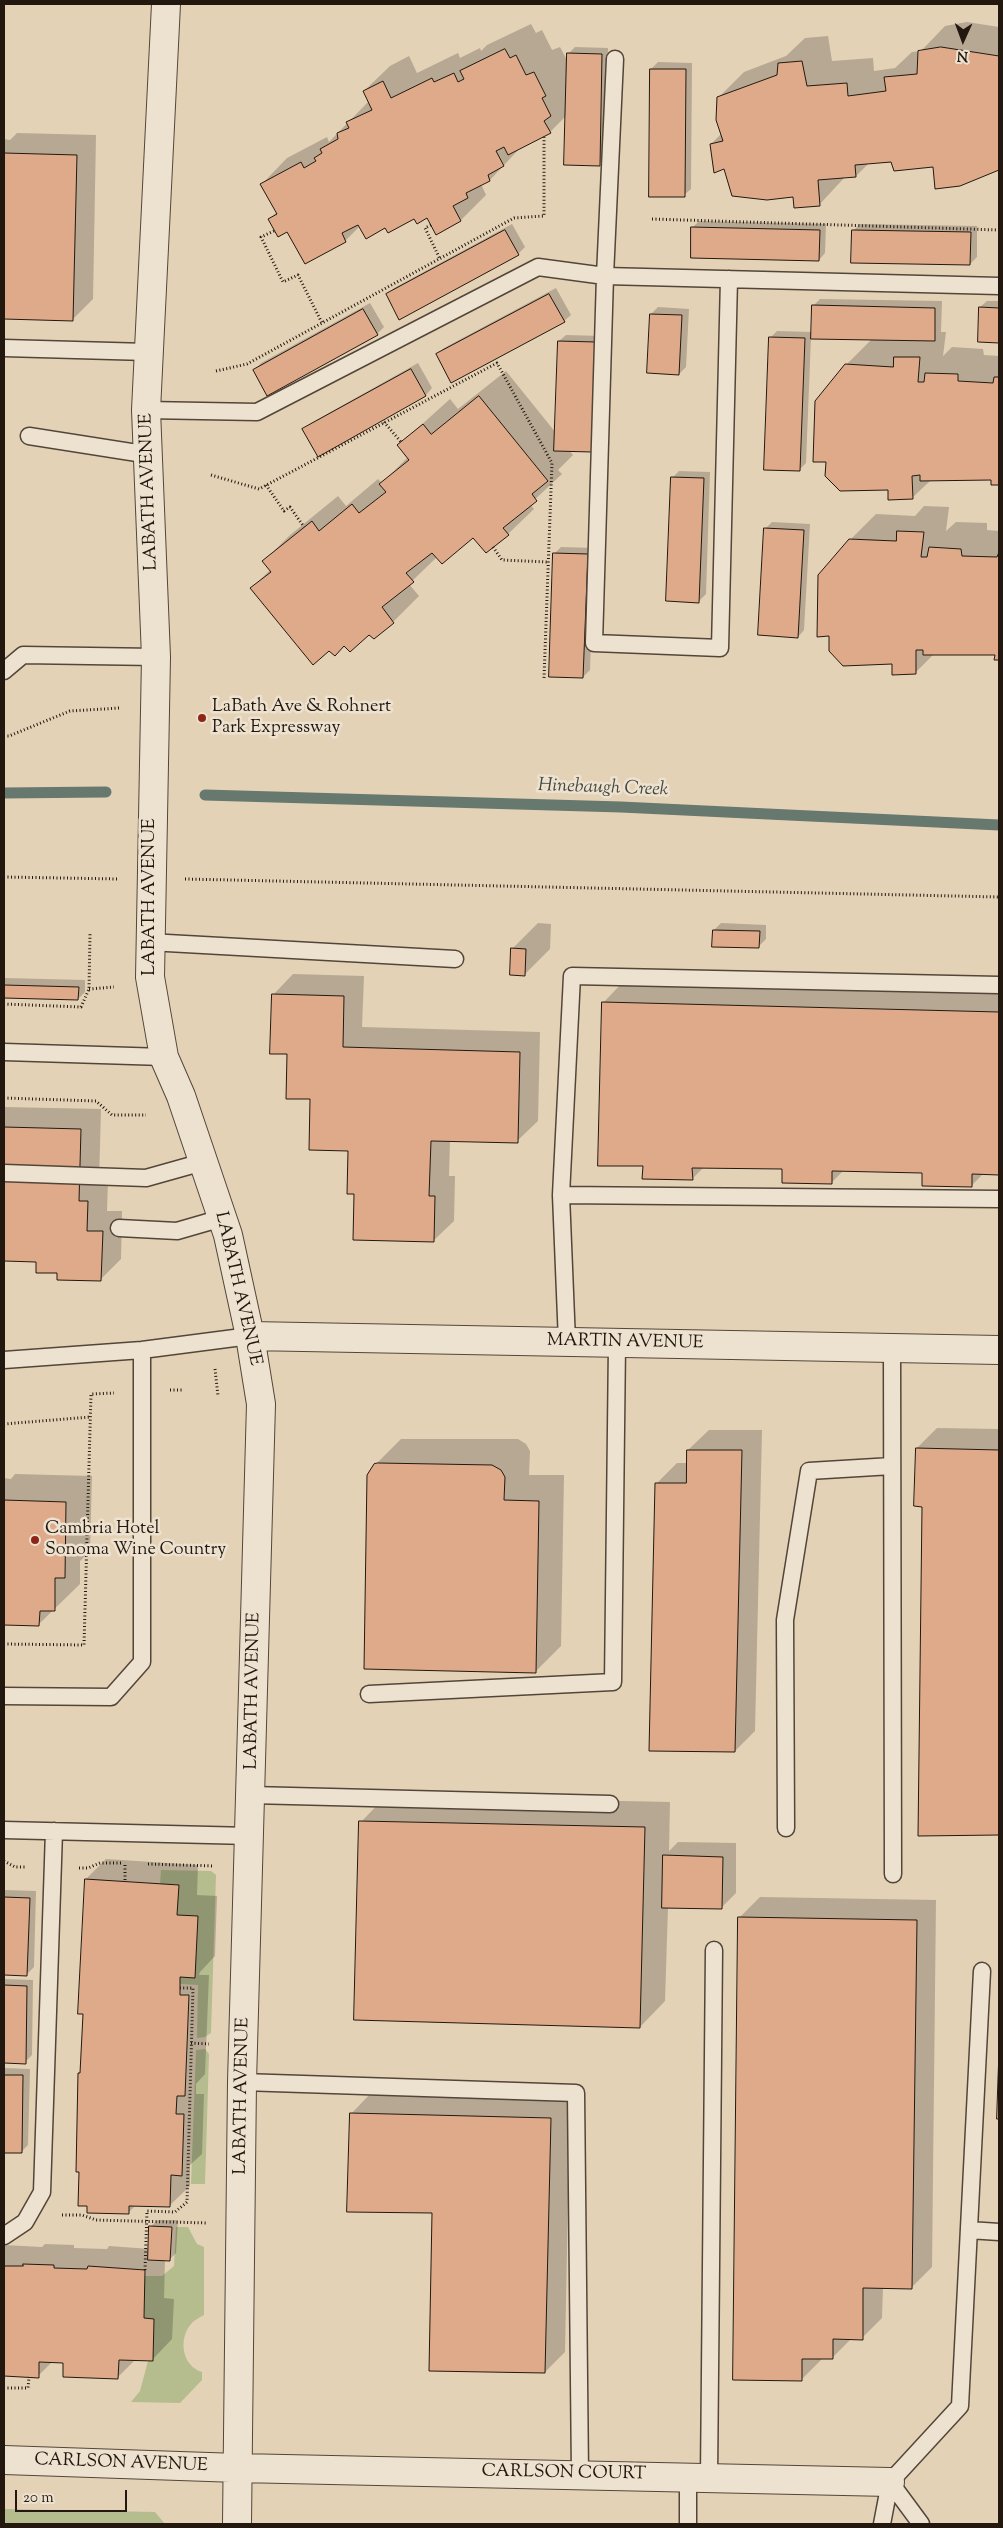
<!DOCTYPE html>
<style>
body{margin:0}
#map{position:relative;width:1003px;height:2528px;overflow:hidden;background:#e4d2b7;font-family:"Sorts Mill Goudy",serif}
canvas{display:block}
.frame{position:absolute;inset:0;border:5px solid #23180f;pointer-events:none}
.north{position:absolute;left:938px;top:15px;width:50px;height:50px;-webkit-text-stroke:4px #ede2d0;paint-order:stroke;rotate:182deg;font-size:14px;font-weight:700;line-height:20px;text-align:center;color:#23180f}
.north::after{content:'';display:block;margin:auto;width:18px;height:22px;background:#23180f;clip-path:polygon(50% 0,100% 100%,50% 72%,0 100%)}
.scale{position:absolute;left:15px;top:2490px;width:112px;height:22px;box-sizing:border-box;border:2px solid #23180f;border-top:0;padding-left:6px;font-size:15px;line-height:18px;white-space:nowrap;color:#23180f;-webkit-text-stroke:4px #ede2d0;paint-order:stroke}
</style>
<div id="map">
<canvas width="1003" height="2528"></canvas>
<div class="frame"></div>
<div class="north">N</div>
<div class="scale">20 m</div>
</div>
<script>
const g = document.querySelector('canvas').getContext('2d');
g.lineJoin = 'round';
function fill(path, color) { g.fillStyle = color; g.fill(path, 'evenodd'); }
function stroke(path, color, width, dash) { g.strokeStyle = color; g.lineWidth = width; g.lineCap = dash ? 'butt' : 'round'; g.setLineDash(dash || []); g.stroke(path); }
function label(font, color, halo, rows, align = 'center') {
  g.font = font + ' "Sorts Mill Goudy",serif'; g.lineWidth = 5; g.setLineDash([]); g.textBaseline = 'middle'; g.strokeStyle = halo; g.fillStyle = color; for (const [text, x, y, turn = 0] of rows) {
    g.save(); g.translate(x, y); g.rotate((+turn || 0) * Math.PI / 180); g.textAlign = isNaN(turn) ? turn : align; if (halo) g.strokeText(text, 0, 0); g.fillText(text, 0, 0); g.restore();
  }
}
fill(new Path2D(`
 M161,1870l50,1 5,4 -5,158 -6,4 -8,1 1,-53 -18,-1v-7h15l3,-61 -21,-1 1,-30 -18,-1z
 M205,2049l4,5 -4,130h-14l5,-134z
 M176,2227h12l9,17 7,3v68c-5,3 -10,5 -13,9 -13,15 -9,42 11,48v8l-22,23 -49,-1 9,-11 8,-30h5l1,-42 -10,-1 1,-42h17l12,-10z
 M4,2509l151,3 10,12h-161z`), '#b5bc8e');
fill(new Path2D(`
 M967,22l32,5v142l-39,16 -25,-20 -43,-4 -23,2 -13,13 -11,1 -26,28 -94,-37 -14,-24 11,-11 -4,-35 26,-26 42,-16 19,-18 23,-2 4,25 41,-3 1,13 21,-3 17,-16 9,-1 24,-25z
 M531,24l5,9 6,-3 10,20 8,-3 8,15v-8l7,-7 33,1 -2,109 -7,7 -33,-48 -16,16 -28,14 -32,34 -9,4 5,11 -25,25 -46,-3 -29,9h-26l-15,15 -58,-11 -18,-11 8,-7 -15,-28 25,-26 40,-21 2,5 40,-41 -5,-10 26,-25 19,-10 8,17 41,-20 2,5 20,-10 1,3 6,-6z
 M658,62l34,1 -1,126 -7,6 -33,-126z
 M17,133l79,2 -3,164 -21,21 -68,-2v-179l6,1z
 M699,221l127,3 -1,29 -6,7 -126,-33z
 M512,224l13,23 -7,7 -131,41 7,-7z
 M860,224l117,2v31l-7,7 -117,-33z
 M556,288l15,27 -7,6 -127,33 7,-6z
 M820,299l122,2 -1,31h5l-3,24 9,-9 31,2 1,6 15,1v128h-7v-6l-61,2 -19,18 -23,-9 -43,-124 27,-27 -62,-1 -5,126 -7,7 -29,-132 7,-7 35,1 1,-26z
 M987,301h12v41l-20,-1 1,-34z
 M370,303l14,24 -7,7 -122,36 6,-7z
 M658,307l31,2 -3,58 -7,7 -28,-60z
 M566,335l36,1 -33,114 4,5 -15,15 4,4 -32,30 4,5 -26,25 -34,2 -37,21 -28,27 10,12 -26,26 -19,15 -5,-3 -25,11 -92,-57 18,-18 -6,-9 25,-25 49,-40 8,10 32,-27 4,4 26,-26 -9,-12 51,-46 8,10 48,-38 50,62 3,-92z
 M418,363l14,25 -6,7 -122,35 7,-7z
 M679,471l31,1 -4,122 -7,7 -27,-123z
 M924,506l25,1 -3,24 10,-9 31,1v7l12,1v128h-3v-6l-62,1 -19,19 -22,-10 -43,-123 26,-26 39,2z
 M772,522l38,2 -6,106 -6,7 -33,-108z
 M561,547l33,1 -4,122 -7,7 -29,-123z
 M538,923l13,1 -1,25 -25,25 -13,-25z
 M721,923l45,2v14l-7,7 -45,-16z
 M293,974l71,2 -2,51 178,5 -2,89 -21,20 -67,-1 -1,36h6l-1,45 -21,20 -78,-48 -6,-43 -37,-52 -24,-45 -15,-58z
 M4,978l81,2v12l-7,7 -74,-3z
 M623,982l376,9v183l-15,-1 -13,13 -47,-14 -80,-2 -13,13 -47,-15 -80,-1 -12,12 -48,-14 -41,-162z
 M4,1107l97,2 -2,72h9l-1,30h15l-1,48 -20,20 -43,-7 -21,-11 -33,-1z
 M937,1428l62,1v405h-80l4,-329 -6,-57z
 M709,1430h53l-7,301 -20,20 -78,-268 20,-20h11v-13z
 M401,1439h117l8,5 4,7 -1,24h35l-3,171 -26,26 -160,-207z
 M15,1474l77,2 -2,75 -10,10v23l-41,40 -35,-1v-145l7,1z
 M386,1796l284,6 -1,49 9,-9 58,1v50l-14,14h-54l-3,94 -25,26 -279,-205z
 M106,1859l92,6 -1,30 20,1 -2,60 -15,16 -1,3h10l-4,99 -9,10v10h8l-2,60 -12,11v21l-21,20 -33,-1 -8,8 -49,-140 3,-3 4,-191z
 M4,1890l32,1 -2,76 -7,7h-23z
 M760,1897l176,3 -4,367 -21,21 -28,-1 -1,31 -20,20h-10l-20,20 -10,1 -20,20 -63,-461z
 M4,1979l29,1 -1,75 -7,7h-21z
 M4,2068l26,1 -2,76 -7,7h-17z
 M371,2093l199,5 -5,254 -20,20 -112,-160 -82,-98z
 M158,2220h20l-2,33 -7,7h-4l-1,38 10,1 -2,40 -20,21 -16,-1 -19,19 -52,-16 -12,-1 -15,15 -34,-1v-130l38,2 3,-3 29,1v3l33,1 2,-3 41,3 1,-23z`), '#0003');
stroke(new Path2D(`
 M4,793l102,-1
 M205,795l416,12 378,18`), '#67786f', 11);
const building = new Path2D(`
 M941,47l58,9v114l-39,16 -25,3 -2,-22 -39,4 -3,-9 -36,3 1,12 -38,3 2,26 -26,2 -1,-11 -26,3 -35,-4 -8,-27 -10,4 -4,-29 13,-3 -7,-21 1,-23 60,-22 1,-12 24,-2 5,25 40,-3 1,13 38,-5 -2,-14 33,-3 1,-23z
 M505,49l5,9 6,-3 10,20 8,-3 12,24 -4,2 9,18 -7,5 7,12 -43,22 -4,-8 -8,4 8,15 -16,9 2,6 -24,12 2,5 -15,8 8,15 -25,14 -9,-17 -10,6 -3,-5 -26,14 -3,-5 -19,11 -8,-14 -16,8 4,9 -41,22 -18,-32 -9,5 -10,-18 9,-5 -17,-30 41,-22 3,6 12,-7 -2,-3 8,-5 -2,-4 18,-10 -1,-6 12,-5 -3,-6 26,-12 -9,-19 20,-10 8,17 41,-20 2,4 20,-9 4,9 6,-3 -4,-8z
 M567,53l35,1 -2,112 -36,-1z
 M650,69h36l-1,128h-36z
 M4,153l73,2 -4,166 -69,-2z
 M691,227l129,3 -1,31 -128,-3z
 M505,230l14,25 -120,65 -13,-26z
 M852,230l119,2 -1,33 -119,-2z
 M549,294l16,28 -114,61 -15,-29z
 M812,305l123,3v33l-124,-2z
 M979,307l20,1v35l-21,-1z
 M363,309l15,26 -111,61 -14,-26z
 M650,314l32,1 -3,60 -32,-2z
 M769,337l36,1 -5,133 -36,-1z
 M558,341l38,1 -4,110 -38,-1z
 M894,357h26l-2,25h6l1,-9 33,1v7l35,2 1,-6h5v108h-8v-5l-71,1v-6l-8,1 1,23 -25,1v-10l-48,1 -15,-15 1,-14h-13l2,-61 30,-37 48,3z
 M411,369l15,27 -108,61 -16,-28z
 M479,396l69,85 -16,13 5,7 -34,27 6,7 -23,18 -13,-15 -31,26 -10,-11 -26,20 8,9 -32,25 12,16 -20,16 -5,-4 -19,17 -6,-6 -9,10 -6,-5 -16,14 -63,-77 21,-16 -9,-11 50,-40 7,10 33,-27 7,9 27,-21 -7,-8 30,-24 -12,-15 26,-21 8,10z
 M671,477l33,1 -5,125 -33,-2z
 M764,528l40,2 -6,108 -40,-3z
 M897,531l27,1 -3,25h6l2,-10 32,2 1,7 35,1 2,-5v108h-5l1,-5h-72v-5h-7v24l-24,1v-11l-49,2 -14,-15v-15l-12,1 1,-62 31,-36 47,2z
 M553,553l35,1 -5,124 -34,-1z
 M713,930l47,1 -1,17 -47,-1z
 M511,948l15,1 -1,27 -15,-1z
 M4,985l75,2 -1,13 -74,-2z
 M272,994l72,2 -1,51 177,5 -2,91 -87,-2 -2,55h6l-1,46 -81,-2 1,-46h-7l1,-43 -39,-1 1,-51h-24l1,-45h-17z
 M602,1002l397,10v163l-27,-1v13l-50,-1v-13l-90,-2v13l-50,-1v-14l-90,-1 1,12 -51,-1 1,-13h-45z
 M4,1127l77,2 -2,72h9l-1,30h16l-2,50 -44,-1v-7h-21v-11l-32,-1z
 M916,1448l83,2v385l-81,1 4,-329 -8,-1z
 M687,1450h55l-7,302 -86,-1 6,-268h31z
 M378,1463l114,2 9,5 4,7 -1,23 35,1 -3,172 -172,-4 3,-194 7,-11z
 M4,1500l62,2 -1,76h-10v33h-15l-1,15 -35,-1z
 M359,1821l286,6 -5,201 -286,-8z
 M663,1855l60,2 -1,52 -60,-1z
 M85,1879l94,6 -2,30 21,1 -3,62 -15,-1v18h9l-4,101h-8l-1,18h8l-2,62 -11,-1 -1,32 -41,-1v8l-42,-1v-7h-9l1,-34h-3l2,-99h2l3,-59h-5z
 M4,1897l26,1 -3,78 -23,-1z
 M738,1917l179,3 -5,369 -49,-1v52l-30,-1v20h-31v22l-69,-1z
 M4,1985l23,1 -1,78 -22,-1z
 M999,2051v68h-2z
 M4,2075h19l-1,78h-18z
 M350,2113l201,5 -6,255 -116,-2 3,-158 -85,-1z
 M149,2226l23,1 -2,34 -22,-1z
 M23,2264l31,1v3l33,1 1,-3 57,4 -1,48 10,1 -1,42 -34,-1 -1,19 -55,-2v-14l-24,-1v16l-35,-2v-110h19z`);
fill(building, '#dfaa8a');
stroke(building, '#23180f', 1);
const lane = new Path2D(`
 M615,59l-10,217 -11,367 126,5 9,-369
 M4,348l143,4
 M146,410l111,2 281,-145 67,9 394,10
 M29,436l121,19
 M4,671l19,-16 133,2
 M149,942l306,17
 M4,1052l160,5
 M4,1173l142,5 57,-16
 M561,1195l11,-219 427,9
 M119,1228l58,3 45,-13
 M567,1342l-6,-147 438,4
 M892,1348l1,526
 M4,1360l138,-10 108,-14
 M369,1694l244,-12 4,-338
 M4,1696l107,1 31,-35v-312
 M251,1795l359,9
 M786,1828l-1,-208 24,-149 83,-5
 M4,1830l246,6
 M242,2082l334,11 4,382
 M969,2230l30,2
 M4,2236l21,-14 17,-30 12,-361
 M709,2477l5,-527
 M890,2482l31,42
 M688,2524v-47
 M882,2524l8,-42 70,-76 22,-435`);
const street = new Path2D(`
 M166,4l-20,406 10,247 -6,320 14,80 17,39 47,139 22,101 11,68 -19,678 -5,442
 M250,1336l749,14
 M4,2460l234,8 652,14`);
stroke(lane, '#534639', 19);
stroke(street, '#534639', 30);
stroke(new Path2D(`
 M652,219l347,11
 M431,225l-6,3 15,31
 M274,231l-13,6 22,45 15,-7 24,48
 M216,371l31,-7 267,-146 30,-2v-79
 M384,422l17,20
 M211,475l48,14 238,-126 55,100 -8,215
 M266,485l18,26 6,-4 14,20
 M493,547l9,13 46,2
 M4,736h5l61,-25 50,-3
 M4,877l115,2
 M185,879l814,18
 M89,989l25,-2
 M4,1004l77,3 8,-18 1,-55
 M4,1098l92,3 16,14h34
 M215,1369l3,27
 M170,1390h14
 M4,1424l86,-7
 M4,1644l80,1 7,-251 23,-1
 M4,1861l11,6h11
 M148,1864l66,2
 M79,1868h9l12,-5h22
 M125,1880v-17
 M191,2043l18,1
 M62,2215h20l14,5 111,3
 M145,2270l2,-59 28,1 12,-10 6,-214h-13
 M4,2388h24l1,-11`), '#23180f', 3, [1, 2.5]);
stroke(lane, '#ede2d0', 16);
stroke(street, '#ede2d0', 28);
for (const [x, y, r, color] of [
 [202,718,5,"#8f2418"],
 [35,1540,5,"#8f2418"]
]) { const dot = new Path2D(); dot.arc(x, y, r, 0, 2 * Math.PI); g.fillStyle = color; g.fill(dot); stroke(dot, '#ede2d0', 2); }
label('18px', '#23180f', '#ede2d0', [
 ["LABATH AVENUE",150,492,-92],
 ["LABATH AVENUE",151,897,-90],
 ["LABATH AVENUE",237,1289,77],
 ["MARTIN AVENUE",625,1343,1],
 ["LABATH AVENUE",254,1691,-89],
 ["LABATH AVENUE",243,2096,-89],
 ["CARLSON AVENUE",121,2464,2],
 ["CARLSON COURT",564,2474,1]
]);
label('18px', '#23180f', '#ede2d0', [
 ["LaBath Ave & Rohnert",212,708],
 ["Park Expressway",212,729],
 ["Cambria Hotel",45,1530],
 ["Sonoma Wine Country",45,1551]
], 'left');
label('italic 19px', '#45483f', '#ede2d0', [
 ["Hinebaugh Creek",603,789,2]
]);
</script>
